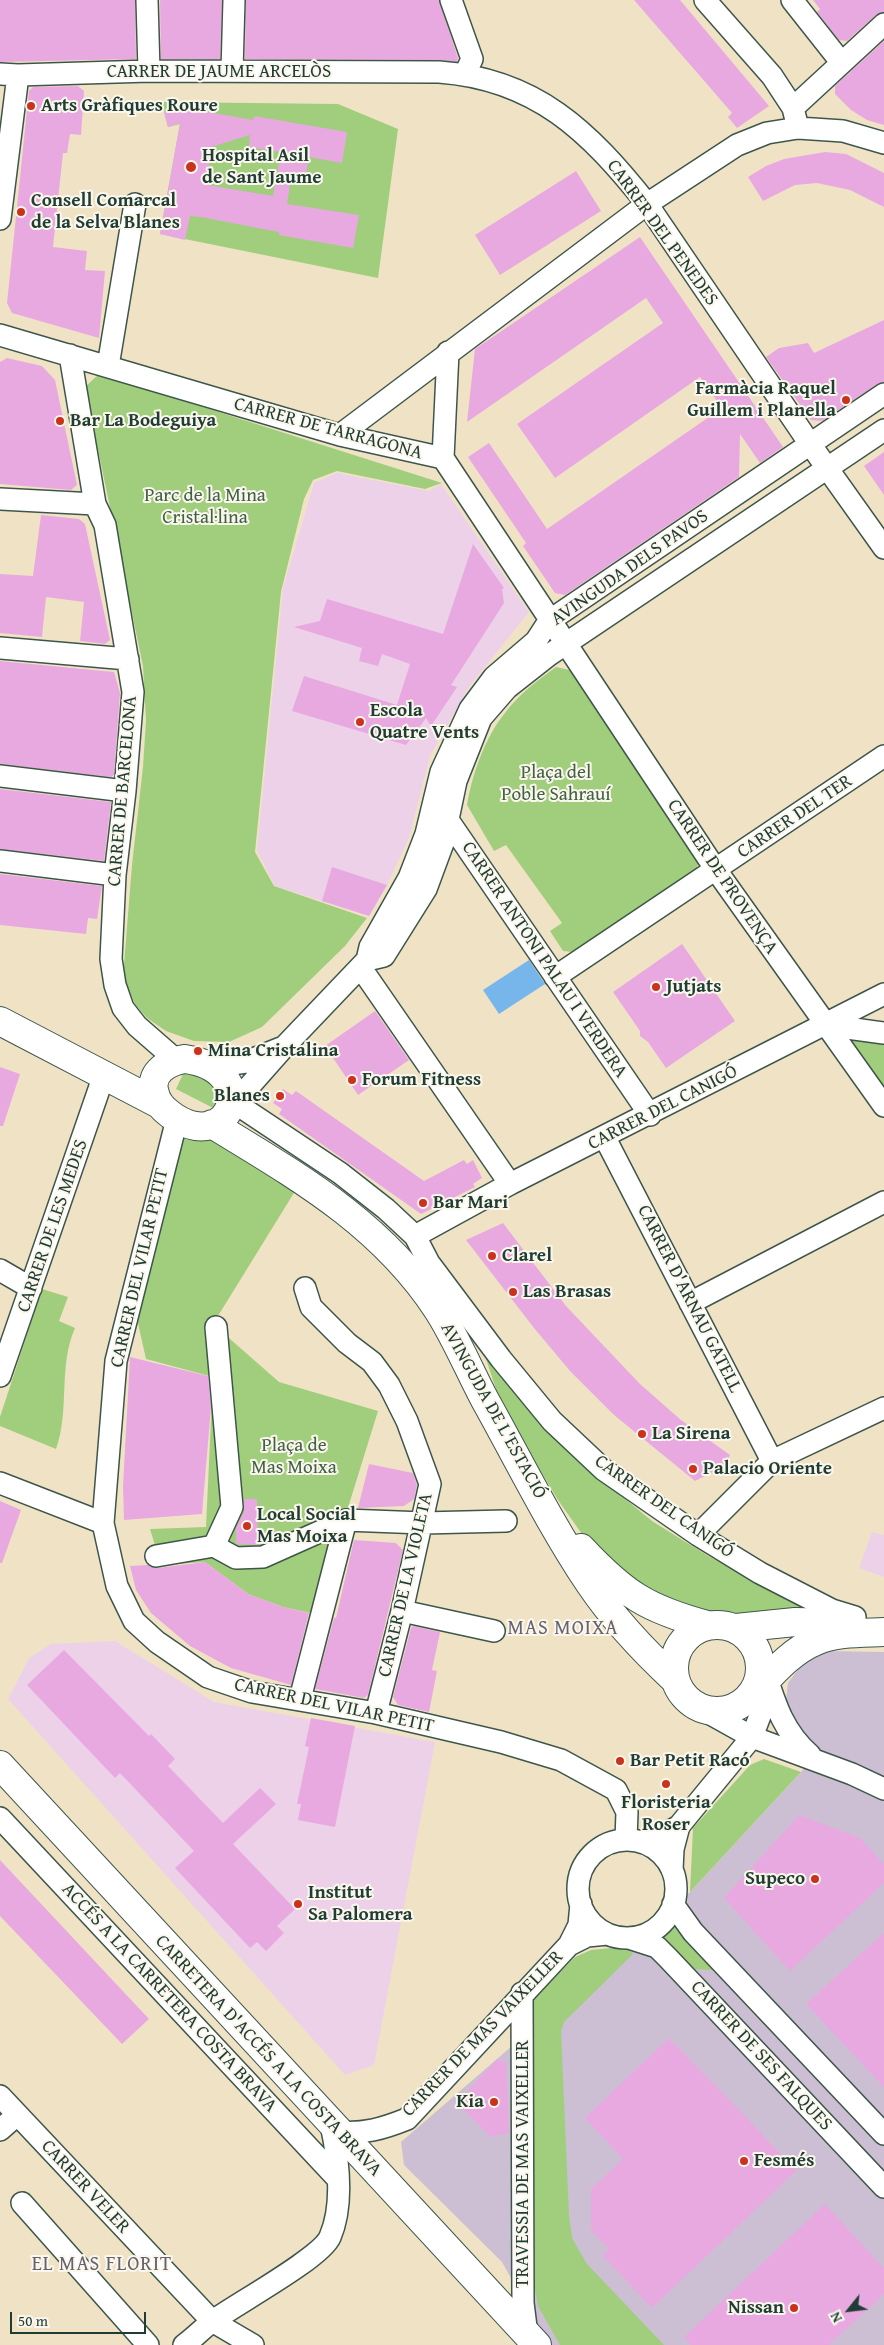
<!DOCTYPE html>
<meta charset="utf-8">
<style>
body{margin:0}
#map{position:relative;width:884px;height:2345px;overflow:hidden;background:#f0e3c5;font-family:"Gentium Book Plus",serif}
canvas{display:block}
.north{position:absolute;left:824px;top:2285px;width:50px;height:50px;-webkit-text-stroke:4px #fbf7ec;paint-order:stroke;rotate:241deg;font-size:14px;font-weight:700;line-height:20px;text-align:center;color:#1f3d34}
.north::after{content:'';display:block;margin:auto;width:18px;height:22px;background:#1f3d34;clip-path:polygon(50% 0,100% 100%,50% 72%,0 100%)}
.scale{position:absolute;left:10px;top:2312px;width:136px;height:22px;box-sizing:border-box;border:2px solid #1f3d34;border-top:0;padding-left:6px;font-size:15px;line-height:18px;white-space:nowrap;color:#1f3d34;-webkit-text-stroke:4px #fbf7ec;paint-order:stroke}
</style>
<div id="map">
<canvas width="884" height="2345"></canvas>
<div class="north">N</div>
<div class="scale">50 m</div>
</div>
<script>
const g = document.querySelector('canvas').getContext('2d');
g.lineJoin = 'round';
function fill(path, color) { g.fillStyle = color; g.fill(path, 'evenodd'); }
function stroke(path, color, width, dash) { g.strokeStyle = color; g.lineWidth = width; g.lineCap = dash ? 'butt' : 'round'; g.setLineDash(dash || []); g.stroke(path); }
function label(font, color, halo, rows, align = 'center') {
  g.font = font + ' "Gentium Book Plus",serif'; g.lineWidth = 4; g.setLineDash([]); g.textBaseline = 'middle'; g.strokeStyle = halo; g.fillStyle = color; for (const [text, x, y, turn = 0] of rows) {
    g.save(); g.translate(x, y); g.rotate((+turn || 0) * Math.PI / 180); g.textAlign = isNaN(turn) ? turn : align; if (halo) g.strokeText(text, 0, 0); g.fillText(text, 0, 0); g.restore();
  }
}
fill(new Path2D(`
 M337,473l92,18 12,-7 88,128 -60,75 -39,69 -21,82 -22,47 -18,31 -94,-30 -18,-35 26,-263 31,-105z
 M872,1532l12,3v42l-25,-9z
 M115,1641l99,61 221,40 -61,323 -29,10 -337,-376 21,-41 22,-14z`), '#edd1e9');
fill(new Path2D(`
 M825,1651l59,1v693h-336l-46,-83 -98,-97 -3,-23 289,-250 111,-120 15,-20 -25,-34 -5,-19 2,-16 15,-20z`), '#ccbfd4');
fill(new Path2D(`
 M162,102l176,2 60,25 -20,149 -218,-44 20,-110 -12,3z
 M99,374l343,109 -17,6 -88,-18 -24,9 -9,19 -23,93 -26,260 19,34 93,32 -22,28 -83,81 -33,15 -35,-1 -28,-10 -19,-13 -12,-14 -12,-27 9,-112 11,-98 3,-47 -3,-54 -58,-279z
 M556,667l18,4 126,184 -6,25 -112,73 -19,-2 -13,-20 12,-8 -56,-78 -12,6 -27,-46c5,-30 18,-68 38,-92 14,-19 33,-33 51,-46z
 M830,1028l54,8v67z
 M184,1072l25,3 11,10 -1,26 -43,-22z
 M204,1135l93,53 -84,136 66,58 99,29 -63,203 -32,-7 -35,-13 -43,-32 -44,3 -11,-36 56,-2 7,-150 -67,-18 -11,-49 46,-172z
 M42,1289l26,8 -9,24 16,7c-17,38 -5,82 -19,121l-56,-23v-9z
 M483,1350l114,126 55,45 56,35 61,33 62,27 -88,5 -18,-8 -24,3 -28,-8 -77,-54 -38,-54 -32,-53 -26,-46z
 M764,1759l37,13 -111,120 3,-64 57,-63z
 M671,1926l5,1 6,4 35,39 -30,-1c-10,-11 -38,-31 -16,-43z
 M622,1947l11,6 -2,3 -67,66 -3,10 8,183 3,23 15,26 77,81h-104l-22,-39 -8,-43 2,-262 43,-44 16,-7z`), '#a0ce7c');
fill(new Path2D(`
 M529,960l16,24 -46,30 -16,-24z`), '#76b6ea');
fill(new Path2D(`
 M0,0h135l1,59 -136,3z
 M160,0h62l-2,59h-59z
 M246,0h193l19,58 -1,4 -18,-2 -194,-1z
 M634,0h46l89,106 -32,22 -9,-11 4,-4z
 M813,0h71v12l-8,3 -29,26 -8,-1 -22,-28 3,-3z
 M884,41v84l-17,-5 -16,-10 -16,-16v-8z
 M78,86l6,5 -3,44 -11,-1 -3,19h-4l-10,94 34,4 -2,19 20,1 -6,67 -87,-25 -5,-10 22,-212 4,-4z
 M180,107l73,13 1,-4 93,16 -5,31 -33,-6 -3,17h-5l-11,10 -3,20 72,11 -6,33 -74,-13v-3l-78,-15 -11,-1 -5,24 -25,-6 20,-111 -12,4 -4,-14zM250,135l-1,12 32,5 -8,44 -66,-11 4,-38z
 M825,152l21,2 38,19v34l-34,-17 -33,-7 -22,2 -32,16 -15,-24 18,-11 18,-7z
 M576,171l25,40 -101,64 -25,-40z
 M640,237l143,210 -23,16 -20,-29 -1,43 -174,118 -10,-2 -32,-47 3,-3 -58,-86 21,-14 58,86 175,-121 -22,-31 -145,101 -38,-54 146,-101 -17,-25 -179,124 8,-73z
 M884,320v62l-7,2 -55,37 -11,-1 -45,-63 13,-9 29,-5 6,10z
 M7,358l35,8 13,14 22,105 -6,5 -71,-6v-122z
 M884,452v43l-20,-29z
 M41,515l38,4 6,5 25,116 -5,4 -25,-3 4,-39 -38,-5 -4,40 -42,-4v-59l33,2z
 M473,544l31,44 -2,1 2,14 -53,82 6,2 -26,39 -5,-8 -20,27 -114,-34 12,-35 93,29 13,-41 -28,-10 -4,12 -19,-5 3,-13 -68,-21 26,-6 7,-22 116,35z
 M0,661l114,11 6,21 -6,82 -3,2 -111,-13z
 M0,789l111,13 -7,59 -104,-12z
 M332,867l55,18 -18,31 -47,-15z
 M0,874l102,12 -5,33 -9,-1 -2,16 -86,-9z
 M682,944l53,77 -69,47 -18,-26 -8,-6v-5l-27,-39z
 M375,1011l34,49 -51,35 -33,-49z
 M0,1067l20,7 -17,52h-3z
 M283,1089l9,6 4,-4 128,90 40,-21 3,4 6,-4 9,18 -9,6 2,3 -54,27 -142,-100 3,-5 -9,-6z
 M503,1223l63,83 74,78 41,36 49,35 -5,11 -30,15 -81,-66 -44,-44 -36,-43 -68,-88z
 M130,1357l78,19 3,31 -9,107 -78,6 -1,-34z
 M369,1464l44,9 4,12 -3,14 -10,7 -46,2z
 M244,1499h13l1,46 -22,-1v-16l8,-16z
 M0,1501l21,9 -19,53h-2z
 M354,1540l42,3 7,7 -35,145 -4,3 -49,-9 19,-71h2z
 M205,1562l43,32 35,13 26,6 -18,72 -60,-17 -41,-22 -39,-33 -15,-23 -6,-24 18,-1 10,3z
 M413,1626l27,6 -8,38 5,1 -8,41 -31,-7 -5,-8 18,-69z
 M64,1650l85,86 2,-2 24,25 -7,7 55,57 37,-35 16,16 -43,40 62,65 -18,17 7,7 -18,18 -9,-9 -7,6 -75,-80 19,-17 -74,-78 -5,5 -88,-93z
 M311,1718l44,8 -20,101 -37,-7 3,-16h-4l12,-57 -4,-1z
 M799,1815l61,23 24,26v19l-94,88 -66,-73z
 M0,1860l149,159 -27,25 -122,-128z
 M884,1933v154l-78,-83z
 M669,2038l78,80 49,53 -144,137 -50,-53 7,-6 -18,-19v-41l32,-30 -38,-41z
 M497,2059l9,3 3,71 -18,4 -34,-34z
 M825,2204l59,64v26l-55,51h-138l-7,-8z`), '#e8a9e1');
const street = new Path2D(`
 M147,0l2,71
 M451,0l21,59 -7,15
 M705,0l67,76 21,32 5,20
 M792,0l49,62
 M232,71l2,-71
 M0,74l18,1 131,-4 290,1c97,7 150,59 208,132l163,240 74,104
 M793,108l91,-84
 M0,219l18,-144
 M0,335l340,100 103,23 273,412 168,236
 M70,355l25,149 10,21 28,167 -8,99 -10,84 -4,84 4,26 8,23 14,18 39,34
 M108,366l27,-162
 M340,435l307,-231 90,-59 30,-12 31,-5 45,3 41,12
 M443,458l5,-106
 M0,499l95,5
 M0,648l128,11
 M0,776l125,15
 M443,815l5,5 202,295
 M0,861l115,14
 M367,960l17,-4 42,-67 17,-46 13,-62 25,-63 26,-30 42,-33 335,-225
 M361,968l149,216
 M555,977l329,-221
 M825,1025l59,8
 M211,1067l35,-5 35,-14
 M232,1098l14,-8 38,-43 83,-87 3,-13 39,-69 17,-44 15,-62 29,-63 24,-32 42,-36 13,-20 335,-227
 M232,1101l108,72 46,36 29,27 14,27 72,96 51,62 52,49 94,65 62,38 72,37 23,7
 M177,1119l-61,242 -13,162 14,63 17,35 23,21 51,35 44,15 124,21 125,29 60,18 55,30 11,22 -1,28
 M605,1138l167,323
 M415,1236l95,-52 374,-190
 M0,1270l31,18
 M305,1288l6,19 36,36 25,19 17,23 18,36 23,63 -28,127 -26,102
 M690,1303l194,-101
 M0,1376l104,-301
 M0,1483l103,40
 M698,1535l74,-74 112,-53
 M214,1546l18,-39 -16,-180
 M156,1556l58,-10 22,12 27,-1 83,-37 77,3 83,-2
 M402,1611l92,20
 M760,1657c13,38 19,71 50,98
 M300,1699l46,-179
 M700,1708l52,29 100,37 32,15
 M0,1818l337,360
 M679,1826l73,-89 12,-32 3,-26
 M578 1889a49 49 0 1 1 98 0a49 49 0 1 1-98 0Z
 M642,1842l16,-4 21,-12 -6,23 -1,21
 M581,1904l-2,21 -10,20 18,-9 20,-2
 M673,1904l20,28 191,202
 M629,1938l28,9 11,11 216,229
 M522,1993l1,310 4,32
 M0,2096l212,225 41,24
 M0,2130l17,-15
 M338,2132c26,2 44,-3 69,-13l162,-174
 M22,2203l126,142
 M184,2345c10,-7 19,-17 29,-24 23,-17 108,-63 117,-84 14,-32 8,-80 1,-113`);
const secondary = new Path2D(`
 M0,1021l159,83
 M185,1059c78,11 46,95 -11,58 -10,-7 -18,-14 -20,-27 -4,-18 15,-29 31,-31z
 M212,1124c85,52 169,99 226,186 18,28 31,60 47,90 34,61 66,126 105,184 23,34 56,69 85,96
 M581,1548c43,46 66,61 126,77
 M674 1668a43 43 0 1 1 86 0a43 43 0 1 1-86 0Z
 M736,1628l59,-6 53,1
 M754,1693c18,-19 37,-42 62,-52 20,-9 46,-8 68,-9
 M0,1765l537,580`);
stroke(street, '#3e564a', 24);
stroke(secondary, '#3e564a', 30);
stroke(street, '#fff', 21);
stroke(secondary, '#fff', 28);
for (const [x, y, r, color] of [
 [31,106,5,"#c8321e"],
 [191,167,6,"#c8321e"],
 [21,212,5,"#c8321e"],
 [846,400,5,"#c8321e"],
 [60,421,5,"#c8321e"],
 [360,722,5,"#c8321e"],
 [656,987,5,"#c8321e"],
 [198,1051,5,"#c8321e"],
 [352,1080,5,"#c8321e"],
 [280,1096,5,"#c8321e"],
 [423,1203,5,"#c8321e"],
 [492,1256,5,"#c8321e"],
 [513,1292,5,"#c8321e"],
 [642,1434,5,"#c8321e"],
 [693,1469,5,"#c8321e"],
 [247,1526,5,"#c8321e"],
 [620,1761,5,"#c8321e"],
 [666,1784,5,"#c8321e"],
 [815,1879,5,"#c8321e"],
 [298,1904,5,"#c8321e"],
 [494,2102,5,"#c8321e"],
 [744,2161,5,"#c8321e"],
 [794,2308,5,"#c8321e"]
]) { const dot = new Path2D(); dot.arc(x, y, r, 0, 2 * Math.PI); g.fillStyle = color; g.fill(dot); stroke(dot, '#fbf7ec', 2); }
label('19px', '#1f3d34', '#fbf7ec', [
 ["CARRER DE JAUME ARCELÒS",219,72],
 ["CARRER DEL PENEDES",662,233,54],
 ["CARRER DE TARRAGONA",328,429,15],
 ["AVINGUDA DELS PAVOS",630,568,-35],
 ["CARRER DE BARCELONA",123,791,-85],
 ["CARRER DEL TER",795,817,-34],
 ["CARRER DE PROVENÇA",722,877,56],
 ["CARRER ANTONI PALAU I VERDERA",544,960,56],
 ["CARRER DEL CANIGÓ",663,1108,-27],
 ["CARRER DE LES MEDES",53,1226,-71],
 ["CARRER DEL VILAR PETIT",140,1268,-77],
 ["CARRER D'ARNAU GATELL",689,1299,63],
 ["AVINGUDA DE L'ESTACIÓ",493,1411,61],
 ["CARRER DEL CANIGÓ",664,1507,35],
 ["CARRER DE LA VIOLETA",406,1585,-77],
 ["CARRER DEL VILAR PETIT",334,1706,12],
 ["ACCÉS A LA CARRETERA COSTA BRAVA",169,1998,47],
 ["CARRER DE MAS VAIXELLER",483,2034,-46],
 ["CARRETERA D'ACCÉS A LA COSTA BRAVA",268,2056,47],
 ["CARRER DE SES FALQUES",761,2056,47],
 ["TRAVESSIA DE MAS VAIXELLER",523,2164,-90],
 ["CARRER VELER",85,2187,47]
]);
label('bold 19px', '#1f3d34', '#fbf7ec', [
 ["Arts Gràfiques Roure",41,106],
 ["Hospital Asil",202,156],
 ["de Sant Jaume",202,178],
 ["Consell Comarcal",31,201],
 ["de la Selva Blanes",31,223],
 ["Farmàcia Raquel",836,389,"right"],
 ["Guillem i Planella",836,411,"right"],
 ["Bar La Bodeguiya",70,421],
 ["Escola",370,711],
 ["Quatre Vents",370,733],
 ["Jutjats",666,987],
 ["Mina Cristalina",208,1051],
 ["Forum Fitness",362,1080],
 ["Blanes",270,1096,"right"],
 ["Bar Mari",433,1203],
 ["Clarel",502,1256],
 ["Las Brasas",523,1292],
 ["La Sirena",652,1434],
 ["Palacio Oriente",703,1469],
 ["Local Social",257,1515],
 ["Mas Moixa",257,1537],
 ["Bar Petit Racó",630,1761],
 ["Floristeria",666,1803,"center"],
 ["Roser",666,1825,"center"],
 ["Supeco",805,1879,"right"],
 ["Institut",308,1893],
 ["Sa Palomera",308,1915],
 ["Kia",484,2102,"right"],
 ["Fesmés",754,2161],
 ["Nissan",784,2308,"right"]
], 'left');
label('19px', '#3f6146', '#fbf7ec', [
 ["Parc de la Mina",205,496],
 ["Cristal·lina",205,518],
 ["Plaça del",556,773],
 ["Poble Sahrauí",556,795],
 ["Plaça de",294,1446],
 ["Mas Moixa",294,1468]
]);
g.letterSpacing = '1px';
label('20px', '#656371', '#fbf7ec', [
 ["MAS MOIXA",563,1629],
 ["EL MAS FLORIT",102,2265]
]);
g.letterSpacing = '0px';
</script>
